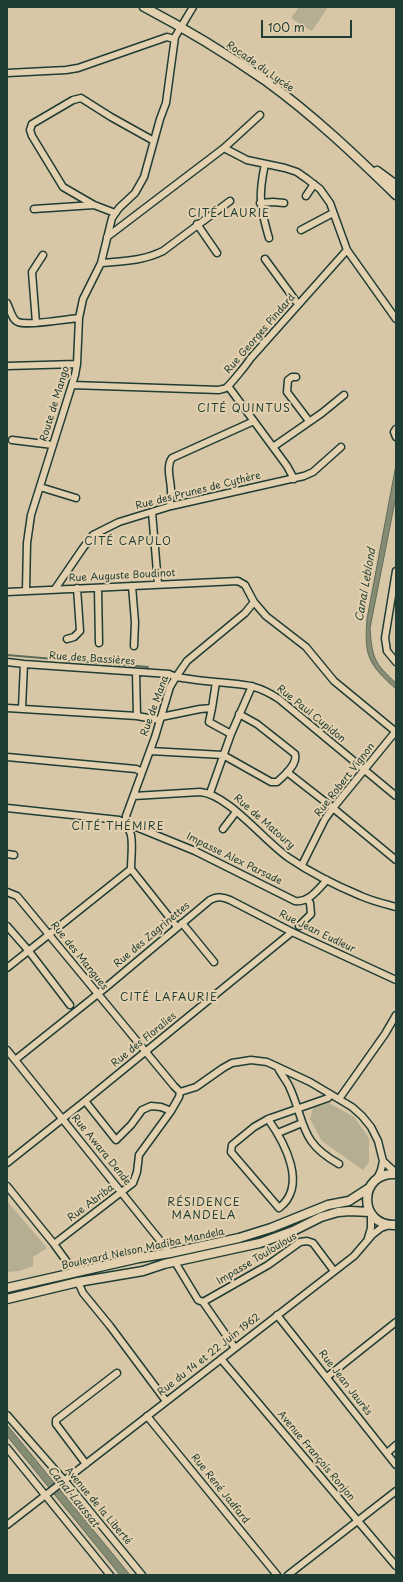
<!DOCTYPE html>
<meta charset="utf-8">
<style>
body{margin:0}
#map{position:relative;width:403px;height:1582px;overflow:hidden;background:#d7c7a7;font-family:"Playpen Sans",sans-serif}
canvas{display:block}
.frame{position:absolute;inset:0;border:8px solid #1f3d34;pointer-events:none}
.scale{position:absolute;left:261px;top:20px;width:91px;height:18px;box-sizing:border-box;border:2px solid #1f3d34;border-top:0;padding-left:5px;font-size:12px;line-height:14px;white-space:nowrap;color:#1f3d34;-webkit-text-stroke:3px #e3d0ae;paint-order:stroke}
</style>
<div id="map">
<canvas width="403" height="1582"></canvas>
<div class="frame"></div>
<div class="scale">100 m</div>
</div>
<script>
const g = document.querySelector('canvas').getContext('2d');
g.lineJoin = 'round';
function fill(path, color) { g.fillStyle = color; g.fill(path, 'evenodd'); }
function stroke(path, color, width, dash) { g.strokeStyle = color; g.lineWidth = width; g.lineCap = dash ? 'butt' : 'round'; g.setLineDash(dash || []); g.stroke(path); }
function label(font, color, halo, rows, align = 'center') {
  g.font = font + ' "Playpen Sans",sans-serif'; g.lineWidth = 4; g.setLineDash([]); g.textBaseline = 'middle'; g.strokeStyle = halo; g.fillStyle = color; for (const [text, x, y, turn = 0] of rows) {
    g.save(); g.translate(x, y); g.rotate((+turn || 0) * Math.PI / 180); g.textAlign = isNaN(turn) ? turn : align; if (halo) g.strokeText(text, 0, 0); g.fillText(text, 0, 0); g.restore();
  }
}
fill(new Path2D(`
 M299,7h29l-16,24 -21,-13z
 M329,1103l25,14 15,21v24l-6,8 -41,-29 -12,-22 3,-11z
 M7,1201l40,47 -14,9v9l-14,5 -12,1z`), '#b5ae92');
const water = new Path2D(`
 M396,465v31l-26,132c2,29 4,35 26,55v6c-28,-25 -32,-33 -29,-70z
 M7,1425l123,150h-10l-113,-139z`);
fill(water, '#868b74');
stroke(water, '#5d6c5a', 1);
stroke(new Path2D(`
 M7,655l141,12`), '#5d6c5a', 2);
const minor = new Path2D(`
 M7,73l59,-3 12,-2 89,-31 7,2
 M224,148l23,12 38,8 12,4 10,7 13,10 10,14 17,47 49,69
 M265,164c-7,32 -5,43 4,74
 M306,196l8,-12
 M260,203l13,-1 11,1
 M34,209l60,-4
 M115,213l-21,-8 -31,-18 -31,-51 -2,-6 2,-6 41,-24 8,-2 30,19 43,24
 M197,224l20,29
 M301,230l32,-17
 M107,237l117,-89 36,-33
 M265,259l33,45
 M101,263c22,-2 42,-2 62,-12l67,-50
 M7,303c3,6 5,17 11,19 10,4 49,-3 61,-4
 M36,323l-4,-51 11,-17
 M7,366l70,-2
 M296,377h-4l-4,3 -1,12 22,29
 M72,385l147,5c2,-1 6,-1 7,-2 3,-2 22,-25 24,-29l97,-109
 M228,386l59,80 7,13
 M396,429l-2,3 2,5
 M12,440l41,5
 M273,447l49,-34 22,-18
 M40,487l36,11
 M171,506c-2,-5 -1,-8 0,-12 1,-11 -6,-27 1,-36l82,-37
 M152,512l6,72
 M396,571l-11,67 2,13 9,11
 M132,586l3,36 -1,24
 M98,588l1,55
 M55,589l28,-41 10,-13 26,-13 52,-16 133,-30 9,-4 28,-25
 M26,590l1,-47 4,-28 44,-140 2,-11 2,-46 4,-19 18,-36 11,-45 7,-10 16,-15 9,-16 16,-58 6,-16 9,-66 18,-30
 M7,592l231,-11 7,4 9,17 12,14 40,31 28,34 62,51
 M67,639l7,-2 6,-6 -3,-43
 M7,662l17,2 145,10 7,3c13,2 27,4 40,5 27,3 39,1 63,17l117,97
 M136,672l1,44
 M7,708l130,8 22,4
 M22,708l2,-44
 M212,708l-3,14 22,12
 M161,717l39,-8 12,-1 4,-26
 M150,751l73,4 48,27h6c7,-6 21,-18 18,-28l-38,-30 -18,-10
 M7,757l129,12 6,3
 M287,772l46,36 63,52
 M210,793l21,-59 21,-48
 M134,796l66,-4c28,2 64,49 89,66 22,15 48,28 72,38 11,5 24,8 35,11
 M7,808l112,12 76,31 100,50c14,2 23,-12 32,-21
 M223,829l13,-17
 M7,854l7,1
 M302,865l23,-46 8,-11 63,-77
 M131,869l46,58
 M7,892l10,4 157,190 6,6
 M182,923l32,39
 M7,926l21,24 42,55
 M299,926l12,-12 -1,-11 -3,-4
 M7,968l124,-99c0,-11 2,-23 0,-34 -2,-7 -6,-11 -5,-19l29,-79 15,-50 6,-10 11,-16 58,-48 9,-11
 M7,1050l163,203
 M15,1060l89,-71 106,-89c8,-4 13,-3 20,0l62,32 104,48
 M278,1068c3,6 8,12 11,18 17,37 10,56 50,78
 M180,1092l16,-5 27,-19 9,-5 19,-3 16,2 43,20 42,25 10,9 9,11 7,14 5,20 13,12
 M339,1099l46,-65 11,-19
 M85,1101l31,39 15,-15 11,-15 9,-4 10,1 10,4
 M268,1119c17,24 40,67 11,89l-48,-56 1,-7 22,-18 14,-8 60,-21 2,-3
 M278,1133l24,-10
 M7,1163l78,-62 207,-169
 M377,1179l4,-9 2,-9
 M7,1186l47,58 21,29
 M368,1238l3,-10v-13
 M54,1244l79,-61 4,-11 2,-17 32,-44 8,-14 1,-5
 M175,1262l23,38 5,2 32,46
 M78,1282l5,11 27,33 56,75
 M203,1302l65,-37 32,-23 7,-1 6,2 21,28
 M277,1315l119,150
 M221,1359l175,207
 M327,1377l69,-55
 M7,1415l63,72 72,88
 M147,1416l130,159
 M7,1448l103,127
 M387,1453l9,-8
 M86,1464l-30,-40v-4l61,-47
 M7,1525l347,-269 18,-21 9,-7 8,-3
 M288,1575l108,-84`);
const major = new Path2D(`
 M144,7c42,22 83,47 122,74 47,34 89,74 130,114
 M377,171l19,14
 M396,1174c-38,-3 -39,53 0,51
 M7,1288l132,-30 31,-5 69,-15 32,-10 57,-23 21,-4 20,-13
 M7,1299l71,-17 65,-11 21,-7 96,-21 33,-12 28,-14 17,-5 12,-1 20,1`);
stroke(minor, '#1f3d34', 9);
stroke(major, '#1f3d34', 11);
stroke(minor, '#e3d0ae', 6);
stroke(major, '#e3d0ae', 8);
label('10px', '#1f3d34', '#e3d0ae', [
 ["Rocade du Lycée",260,67,35],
 ["Rue Georges Pindard",260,334,-49],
 ["Route de Mango",55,404,-73],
 ["Rue des Prunes de Cythère",198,491,-14],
 ["Rue Auguste Boudinot",122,576,-3],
 ["Rue des Bassières",92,659,4],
 ["Rue de Mana",155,706,-70],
 ["Rue Paul Cupidon",311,714,39],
 ["Rue Robert Vignon",345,780,-52],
 ["Rue de Matoury",264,822,41],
 ["Impasse Alex Parsade",234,859,26],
 ["Rue Jean Eudleur",317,932,26],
 ["Rue des Zagrinettes",152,935,-40],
 ["Rue des Mangues",79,956,51],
 ["Rue des Floralies",144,1040,-39],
 ["Rue Awara Dende",101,1150,51],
 ["Rue Abriba",91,1203,-37],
 ["Boulevard Nelson Madiba Mandela",143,1249,-12],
 ["Impasse Touloulous",257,1259,-31],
 ["Rue du 14 et 22 Juin 1962",209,1355,-38],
 ["Rue Jean Jaurès",345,1383,52],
 ["Avenue François Ronjon",316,1456,50],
 ["Rue René Jadfard",220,1489,51],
 ["Avenue de la Liberté",98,1506,50]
]);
g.letterSpacing = '1px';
label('11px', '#1f3d34', '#e3d0ae', [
 ["CITÉ LAURIE",229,214],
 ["CITÉ QUINTUS",244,409],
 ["CITÉ CAPULO",128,542],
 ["CITÉ THÉMIRE",118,827],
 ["CITÉ LAFAURIE",169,998],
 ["RÉSIDENCE",204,1203],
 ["MANDELA",204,1216]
]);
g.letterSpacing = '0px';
label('italic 11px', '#29453a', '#e3d0ae', [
 ["Canal Leblond",366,585,-80],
 ["Canal Laussat",73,1497,51]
]);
</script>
